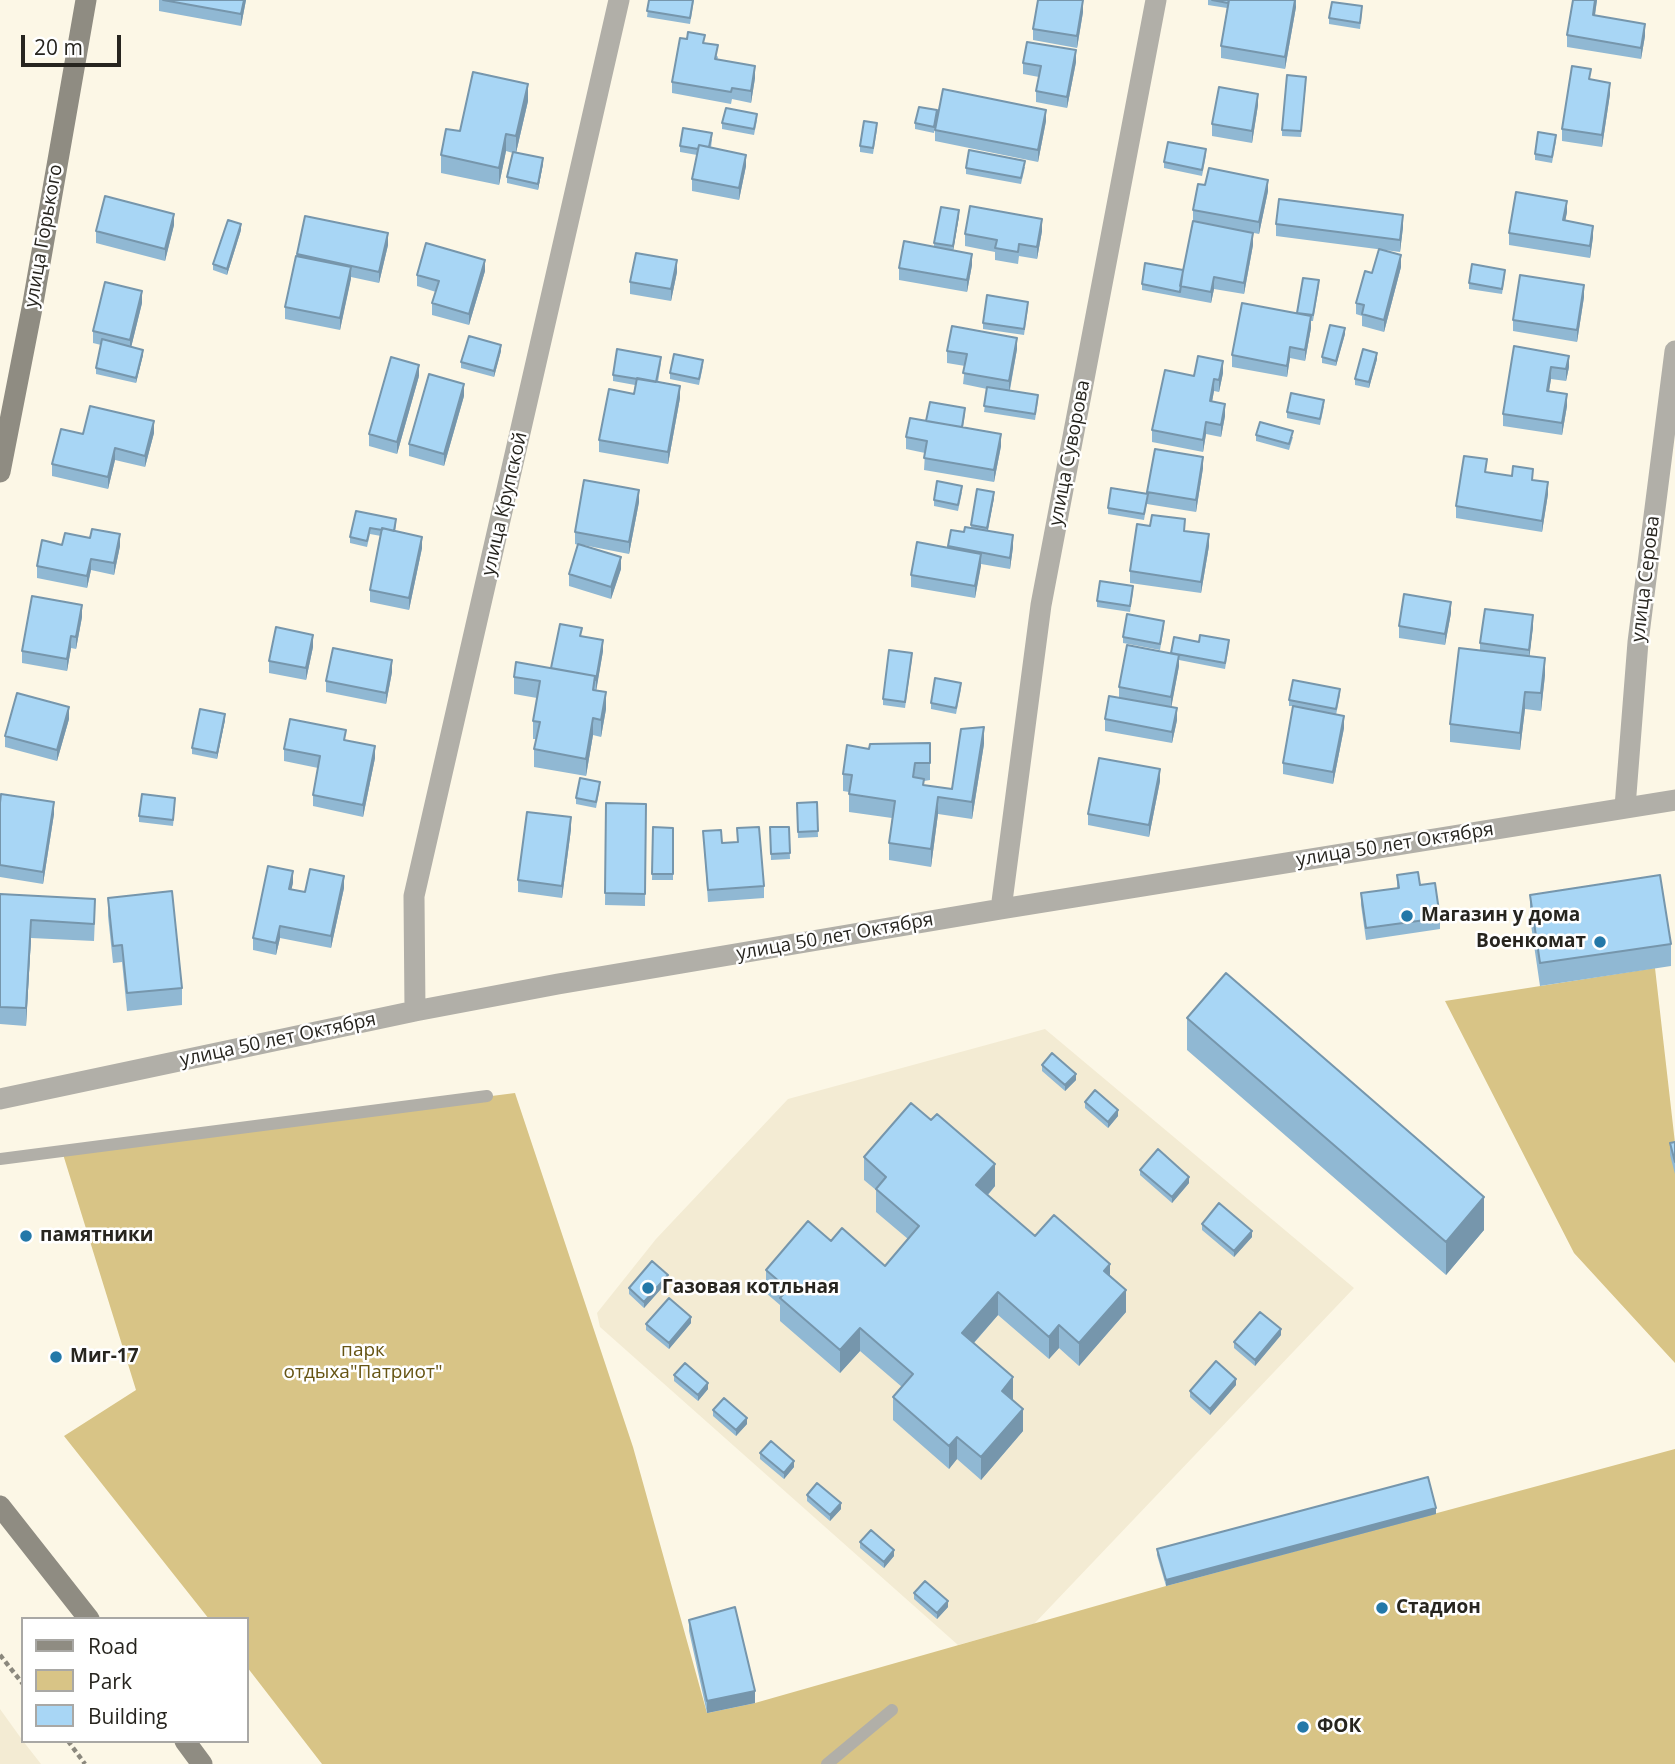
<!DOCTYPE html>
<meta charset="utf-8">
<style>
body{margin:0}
#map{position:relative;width:1675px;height:1764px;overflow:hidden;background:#fcf7e6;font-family:"Open Sans",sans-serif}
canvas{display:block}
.legend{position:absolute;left:21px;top:1617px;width:228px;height:126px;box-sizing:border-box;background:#fff;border:2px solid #a9a8a5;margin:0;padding:9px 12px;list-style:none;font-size:21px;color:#27251f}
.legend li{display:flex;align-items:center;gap:14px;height:35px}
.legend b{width:35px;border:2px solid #a9a8a5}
.scale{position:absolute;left:21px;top:35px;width:100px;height:32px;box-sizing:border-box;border:4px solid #27251f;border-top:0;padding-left:9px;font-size:21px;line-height:24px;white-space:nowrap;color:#27251f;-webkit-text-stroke:5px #fff;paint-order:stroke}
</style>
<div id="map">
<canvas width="1675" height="1764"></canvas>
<ul class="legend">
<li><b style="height:9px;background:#8f8c82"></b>Road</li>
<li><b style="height:19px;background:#d8c486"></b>Park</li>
<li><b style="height:19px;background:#a8d6f5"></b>Building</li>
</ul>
<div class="scale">20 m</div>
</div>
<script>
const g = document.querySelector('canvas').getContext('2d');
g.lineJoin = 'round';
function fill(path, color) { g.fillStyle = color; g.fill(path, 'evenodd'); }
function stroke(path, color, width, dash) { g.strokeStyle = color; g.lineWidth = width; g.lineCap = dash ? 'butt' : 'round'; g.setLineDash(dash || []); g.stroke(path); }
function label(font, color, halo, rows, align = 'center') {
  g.font = font + ' "Open Sans",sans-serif'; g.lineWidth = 5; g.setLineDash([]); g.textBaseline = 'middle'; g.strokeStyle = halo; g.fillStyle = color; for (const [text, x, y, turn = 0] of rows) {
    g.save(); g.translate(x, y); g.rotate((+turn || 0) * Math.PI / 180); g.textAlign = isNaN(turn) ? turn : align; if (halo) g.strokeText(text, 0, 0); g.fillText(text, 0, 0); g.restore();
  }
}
fill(new Path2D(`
 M1045,1029l309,259 -320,336 -76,21 -358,-318 -3,-14 59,-74 132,-140z
 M0,1709l23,32 18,23h-41z`), '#f3ebd3');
fill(new Path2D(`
 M1655,968l20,175v220l-101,-110 -129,-252z
 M515,1093l118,354 74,266 48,-10 411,-117 509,-137v315h-1353l-75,-97v-48h-38l-145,-183 72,-46 -74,-239z`), '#d8c486');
stroke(new Path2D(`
 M0,1655l23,29
 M68,1741l17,23`), '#8b887d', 4.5, [5, 3.5]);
stroke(new Path2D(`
 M0,1159l487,-63
 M827,1764l65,-54`), '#b1afa8', 12);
stroke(new Path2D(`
 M1625,807l13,-165 37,-291
 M1001,909l40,-304 115,-605
 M415,1011l-1,-115 205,-896
 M0,1099l415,-88 143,-27 443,-75 674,-109`), '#b1afa8', 21);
stroke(new Path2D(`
 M0,472l33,-169 53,-303
 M0,1506l89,113
 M185,1741l17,23`), '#8f8c82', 21);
fill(new Path2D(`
 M159,0h87l-5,26 -82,-15z
 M649,0h45l-4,24 -43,-7z
 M1208,0h88v7l-11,62 -64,-11v-12l6,-38 -19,-3z
 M1573,0h24l-2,16 50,20 -4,23 -74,-12v-12z
 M1083,12l-6,36 -44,-8v-11z
 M1362,12l-2,17 -31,-5v-6z
 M705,43l13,14 -1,3 38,18 -4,25 -19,-4 -1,5 -59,-11v-11z
 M1076,62l-9,46 -31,-6v-11l3,-14 -16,-3v-11z
 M1306,83l-5,54 -19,-1v-6z
 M1610,94l-8,53 -40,-6v-12z
 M528,101l-12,52 27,11 -5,26 -31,-7v-6l6,-24 -7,-2 -7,34 -58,-12v-18l19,-24z
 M1258,105l-6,38 -40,-7v-12z
 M937,116l-3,17 -19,-4v-6z
 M757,120l-3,15 -32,-6v-6z
 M1046,121l-8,41 -103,-21v-11z
 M877,129l-4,25 -13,-2v-6z
 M712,139l-1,9 35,18 -7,34 -47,-9v-12l5,-24 -17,-3v-6z
 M1556,141l-4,22 -17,-3v-6z
 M1206,155l-4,21 -38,-8v-6z
 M1025,167l-4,17 -55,-10v-6z
 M1205,185l63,6 -9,43 -66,-13v-11z
 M1567,212l-2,9 28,16 -3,21 -81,-13v-12z
 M305,216l83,29 -9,38 -28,-6 -11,53 -55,-11v-12z
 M959,216l-6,34 19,15 -5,27 -68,-12v-12l35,-21v-4z
 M1276,224l127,3 -3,25 -124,-16z
 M174,225l-9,36 -69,-18v-12z
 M241,230l-14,45 -14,-5v-6z
 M1042,231l-5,28 -18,-3 -1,8 -23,-4v-8l-30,-6v-12z
 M1253,245l-9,49 -30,-5 -3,14 -69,-13v-6z
 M1401,267l-17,65 -22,-6v-10l-6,-2v-11l16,-30z
 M485,271l-16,54 -37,-10v-12l4,-11 -19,-6v-11z
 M677,272l-6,29 -41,-7v-12z
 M1505,275l-3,19 -33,-5v-6z
 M1303,278l16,8 -6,35h-2v7l-6,33 -15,-3 -3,19 -55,-10v-12l65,-41z
 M1584,297l-7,45 -64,-11v-11z
 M142,303l-11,44 12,8 -7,28 -40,-9v-6l5,-23 -8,-2v-12z
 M1028,308l-4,27 -41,-6v-6z
 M1345,334l-9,32 -14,-3v-6z
 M1514,346l55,21 -3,14 -15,-2 -2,12 18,15 -5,29 -59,-9v-12z
 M1017,349l-7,41 28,11 -3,19 -51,-8 3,-23 -24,-5 2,-18 -18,-3v-12z
 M501,351l-7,26 -33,-9v-6z
 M1377,359l-8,29 -14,-3v-6z
 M661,363l-3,19 22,16 -12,66 -69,-12v-12l35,-46 1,-9 -22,-4v-6z
 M703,366l-4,19 -29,-6v-6z
 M1223,373l-4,19 -5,-1 -2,10 13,15 -4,21 -15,-3 -3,18 -51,-10v-12l42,-54z
 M419,376l-22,78 -28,-8v-12z
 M464,396l-20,70 -35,-10v-12z
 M1324,406l-4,19 -33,-7v-6z
 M965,414l-2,13 38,19 -7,36 -70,-12 1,-17 -19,-4v-12l20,-16z
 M154,433l-9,34 -30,-7 -7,29 -56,-13v-12l31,-30z
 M1256,435l37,2 -4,13 -33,-9z
 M1155,449l48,19 -7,44 -49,-8v-2l-3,18 -36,-6v-6l39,-14z
 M1487,472l46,8 15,14 -6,38 -86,-14v-12z
 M962,492l-4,19 -24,-5v-6z
 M994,498l-6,33 25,16 -3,22 -29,-5 -6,34 -64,-11v-12l37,-27 3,-18 13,2 7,-4v-3z
 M639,502l-10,52 -46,-9 38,24 -10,30 -42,-13v-12l9,-29 -3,-1v-12z
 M356,511l40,14 -1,6 27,17 -13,62 -39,-8v-12l11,-54 -11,-2 -3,13 -17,-4v-6z
 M1150,526l35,5 24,15 -8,47 -71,-10v-12z
 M62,545l58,1 -6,29 -23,-5 -4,18 -50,-10v-12z
 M1133,592l-3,20 -33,-5v-6z
 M1451,613l-6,32 -46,-7v-12z
 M82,617l-6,32 -5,-1 -4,23 -45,-8v-12z
 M1164,627l-4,23 -37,-7v-6z
 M1533,627l-4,29 16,19 -4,36 -16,-2 -5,41 -70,-8v-18l30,-74v-7z
 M582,636l21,15 -7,39 10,19 -5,28 -8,-2 -7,41 -52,-9v-18l2,-10h-3v-18l4,-23 -23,-4v-17l37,-9z
 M1199,642l30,4 -4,23 -46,-9v6l-8,41 6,13 -5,23 -67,-12v-12l14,-22v-10l52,-34z
 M313,647l-7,33 -37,-7v-12z
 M912,659l-7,49 -22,-3v-6z
 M392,672l-6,32 -60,-12v-11z
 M961,689l-5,25 -25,-5v-6z
 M1340,695l-4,20 8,13 -11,56 -50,-10v-11l10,-57h-4v-6z
 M69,719l-12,42 -52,-14v-11z
 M225,720l-8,39 -25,-5v-6z
 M346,740l29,18 -12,59 -50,-11v-11l5,-27 -34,-7v-12z
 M930,743v37l-6,1v4l28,4 32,-45 -12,75 -34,-5 -7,53 -42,-7v-17l3,-25 -43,-6v-20l-6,-1v-17l26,-25z
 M1160,781l-11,56 -61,-12v-11z
 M600,788l-4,20 -20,-4v-6z
 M817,802l1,35 -20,1 -1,-35z
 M0,803l54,11 -11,70 -43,-7z
 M606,803l40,1 -1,102 -40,-1z
 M175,804l-2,22 -34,-4v-6z
 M653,827l20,1v52h-21z
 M770,827h19l1,32 -19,1z
 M737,828l27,58v12l-56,4 -5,-71 19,12 15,-1z
 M571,829l-9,69 -44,-6v-12z
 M1397,875l23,10 20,33v11l-74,11 -5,-35v-12l36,-5z
 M293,883l-2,6 14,3 39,-4 -13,60 -51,-10 -4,17 -23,-5v-12z
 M0,894l95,23 -1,24 -63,-3 -5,88 -26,-2z
 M1530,895l141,49v22l-131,20 -10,-68z
 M108,898l74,90v17l-55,6 -5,-49 -9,1 -5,-47z
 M1187,1018l297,212 -38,45 -259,-225z
 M1042,1065l34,15 -11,11 -23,-20z
 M1085,1102l33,14 -10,12 -23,-20z
 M1675,1142v32l-5,-19v-12z
 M864,1157l131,29 -7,9 47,41 75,40 16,36 -47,54 -20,-18 -10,11 -51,-44 -24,28 39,57 10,31 -42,49 -24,-21 -8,10 -56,-49v-23l9,-10 -42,-36 -20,22 -60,-52v-16l-14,-12v-23l65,-29 54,25 23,-27 -32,-27v-22l-12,-10z
 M1140,1170l49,13 -17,20 -32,-28z
 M1202,1224l50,13 -18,20 -32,-27z
 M668,1281l-24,27 -15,-14v-6z
 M691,1323l-22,26 -23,-19v-6z
 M1281,1335l-26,31 -21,-18v-6z
 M674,1375l34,14 -10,12 -24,-20z
 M1236,1385l-26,30 -20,-18v-6z
 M713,1410l34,14 -11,12 -23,-20z
 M760,1453l34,14 -10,12 -24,-20z
 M807,1495l34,14 -11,12 -23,-20z
 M1436,1514l-270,72 -9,-31v-6z
 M860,1542l34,14 -10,12 -24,-20z
 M914,1593l34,14 -11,12 -23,-20z
 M689,1620l66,83 -48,10 -18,-82z`), '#90b8d3');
fill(new Path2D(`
 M244,0h2l-5,26v-12z
 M1083,0v12l-6,36v-12z
 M1295,0l1,7 -11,62v-12z
 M1595,0h2l-4,27v-12z
 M1645,24v12l-4,23v-11z
 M1076,50v12l-9,46v-11z
 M755,66v12l-4,25v-12z
 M1610,83v11l-8,53v-12z
 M528,84v17l-12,52v-17z
 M1258,94v11l-6,38v-12z
 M1046,110v11l-8,41v-12z
 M506,134v17l-7,34v-17z
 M746,155v11l-7,34v-12z
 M543,158v6l-5,26v-6z
 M1268,180v11l-9,43v-12z
 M1567,201v11l-4,20v-12z
 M959,210v6l-6,36v-6z
 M174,214v11l-9,36v-12z
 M1403,215v12l-3,25v-12z
 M1042,219v12l-5,28v-12z
 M241,224v6l-14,45v-6z
 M1593,226v11l-3,21v-12z
 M388,233v12l-9,38v-11z
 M1253,233v12l-9,49v-11z
 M972,254v11l-5,27v-12z
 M1401,255v12l-17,65v-12z
 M485,260v11l-16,54v-11z
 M677,260v12l-6,29v-12z
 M351,267v12l-11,51v-12z
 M1214,277v12l-3,14v-11z
 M1584,285v12l-7,45v-12z
 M142,291v12l-12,49v-12z
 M1311,316v12l-6,33v-11z
 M1345,328v6l-9,32v-5z
 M1017,338v11l-8,44v-12z
 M501,345v6l-7,26v-6z
 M1290,347v11l-3,19v-11z
 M143,350v5l-7,28v-5z
 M1377,353v6l-8,29v-6z
 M1569,356v11l-3,14v-12z
 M1223,361v12l-4,19v-12z
 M419,365v11l-22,78v-12z
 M1551,367v12l-4,24v-12z
 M1214,379v12l-4,22v-12z
 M464,384v12l-20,70v-12z
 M680,386v12l-12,66v-12z
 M1567,394v12l-5,29v-12z
 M1225,404v12l-4,21v-12z
 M154,421v12l-9,34v-11z
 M1206,422v12l-3,18v-12z
 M1001,434v12l-7,36v-12z
 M115,448v12l-7,29v-12z
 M1203,457v11l-7,44v-12z
 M1548,482v12l-6,38v-11z
 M639,490v12l-10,52v-12z
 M994,492v6l-7,36v-6z
 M120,534v12l-6,29v-12z
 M1209,534v12l-8,47v-11z
 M1013,535v12l-3,22v-11z
 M422,537v11l-13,62v-12z
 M981,554v12l-6,32v-12z
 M621,557v12l-10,30v-12z
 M91,559v11l-4,18v-12z
 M1451,602v11l-6,32v-11z
 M82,605v12l-6,32v-12z
 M1533,615v12l-4,34v-11z
 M313,635v12l-7,33v-12z
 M71,636v12l-4,23v-12z
 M603,640v11l-7,41v-12z
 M1179,655v11l-8,43v-12z
 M1545,658v17l-4,36v-18z
 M392,660v12l-6,32v-11z
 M606,692v17l-5,28v-17z
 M1525,692v17l-5,41v-17z
 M69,707v12l-12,42v-11z
 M1177,708v12l-5,23v-11z
 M225,714v6l-8,39v-6z
 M1344,716v12l-11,56v-12z
 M593,718v17l-7,41v-17z
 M984,727v17l-12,75v-17z
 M375,746v12l-12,59v-12z
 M1160,769v12l-11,56v-12z
 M938,797v17l-7,53v-18z
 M54,802v12l-11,70v-12z
 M571,817v12l-9,69v-12z
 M293,871v12l-4,17v-11z
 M344,876v12l-13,60v-12z
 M31,920v18l-5,88v-18z
 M280,926v12l-4,17v-12z
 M1076,1074v6l-11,11v-6z
 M1118,1110v6l-10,12v-6z
 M995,1164v22l-19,22v-23z
 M1189,1177v6l-17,20v-6z
 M1484,1197v33l-38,45v-33z
 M1252,1231v6l-18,20v-6z
 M1110,1264v23l-6,-16z
 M668,1275v6l-24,27v-6z
 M1126,1290v22l-47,54v-23z
 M998,1292v23l-36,41v-23z
 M691,1317v6l-22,26v-6z
 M1059,1325v23l-10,11v-22z
 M860,1328v23l-20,22v-23z
 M1281,1329v6l-26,31v-6z
 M1013,1377v23l-11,-9z
 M1236,1379v6l-26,30v-6z
 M708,1383v6l-10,12v-6z
 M1023,1409v22l-42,49v-23z
 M747,1418v6l-11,12v-6z
 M957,1437v22l-8,10v-23z
 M794,1461v6l-10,12v-6z
 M841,1503v6l-11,12v-6z
 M1436,1508v6l-270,72v-6z
 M894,1550v6l-10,12v-6z
 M948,1601v6l-11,12v-6z
 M755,1691v12l-48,10v-12z`), '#7696ac');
const building = new Path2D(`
 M163,0h81l-3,14z
 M649,0h44l-3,18 -43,-7z
 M1038,0h45l-6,36 -44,-7z
 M1212,0h17l-1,3z
 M1229,0h66l-10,57 -64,-11z
 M1573,0h22l-2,15 52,9 -4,24 -74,-13z
 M1332,2l30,4 -2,17 -31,-5z
 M688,32l17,3 -2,8 15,2 -3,14 40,7 -4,25 -19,-3 -1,4 -59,-10 8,-44 7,1z
 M1027,42l49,8 -9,47 -31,-6 5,-25 -18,-3z
 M1572,66l19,3 -2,10 21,4 -8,52 -40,-6z
 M473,72l55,12 -12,52 -10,-2 -7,34 -58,-13 5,-26 14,2z
 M1287,75l19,2 -5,54 -19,-1z
 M1219,87l39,7 -6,37 -40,-7z
 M943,89l103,21 -8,40 -103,-20z
 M919,107l18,3 -3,17 -19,-4z
 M726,108l31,6 -3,15 -32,-6z
 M864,121l13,2 -4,25 -13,-2z
 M683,128l29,5 -3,14 -10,-2 -1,4 -18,-3z
 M1538,132l18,3 -4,22 -17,-3z
 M1168,142l38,7 -4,21 -38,-8z
 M699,145l47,10 -7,33 -47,-9z
 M969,150l56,11 -4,17 -55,-10z
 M513,152l30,6 -5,26 -31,-7z
 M1209,168l59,12 -9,42 -66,-12 5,-26 7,1z
 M1516,192l51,9 -4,19 30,6 -3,20 -81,-13z
 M105,196l69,18 -9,35 -69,-18z
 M1279,199l124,16 -3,25 -124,-16z
 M970,206l72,13 -5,28 -18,-3 -1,8 -23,-4 2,-8 -32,-6z
 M941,207l18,3 -6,36 -19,-3z
 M305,216l83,17 -9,39 -82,-18z
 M228,220l13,4 -14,45 -14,-5z
 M1193,221l60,12 -9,50 -30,-6 -3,15 -31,-6z
 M904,241l68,13 -5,26 -68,-12z
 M426,243l59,17 -16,54 -37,-11 7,-22 -22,-6z
 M1379,249l22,6 -17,65 -22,-6 2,-9 -8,-2 9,-32 7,2z
 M636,253l41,7 -6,29 -41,-7z
 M296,256l55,11 -11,51 -55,-11z
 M1145,263l38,7 -3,22 -38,-8z
 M1472,264l33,6 -3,19 -33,-6z
 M1520,275l64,10 -7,45 -64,-10z
 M1303,278l16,2 -6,35 -16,-2z
 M105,282l37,9 -12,49 -37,-9z
 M987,295l41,7 -4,27 -41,-6z
 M1242,303l69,13 -6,34 -15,-3 -3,19 -55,-11z
 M1330,325l15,3 -9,33 -14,-4z
 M952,326l65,12 -8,43 -46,-8 4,-19 -20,-3z
 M469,336l32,9 -7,26 -33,-9z
 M102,339l41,11 -7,28 -40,-10z
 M1514,346l55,10 -3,13 -15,-2 -4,24 20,3 -5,29 -59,-9z
 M617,349l44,8 -5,25 -43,-7z
 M1363,349l14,4 -8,29 -14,-3z
 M674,354l29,6 -4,19 -29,-6z
 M1198,356l25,5 -4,19 -5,-1 -4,22 15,3 -4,21 -15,-3 -3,18 -51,-10 13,-60 29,6z
 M391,357l28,8 -22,77 -28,-8z
 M429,374l35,10 -20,70 -35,-10z
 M637,378l43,8 -12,66 -69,-12 10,-51 25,5z
 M987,387l51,8 -3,19 -51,-8z
 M1291,393l33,7 -4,19 -33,-7z
 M930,402l35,6 -3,19 -36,-6z
 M90,406l64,15 -9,35 -30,-8 -7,29 -56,-13 9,-35 22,5z
 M910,418l91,16 -7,36 -70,-12 3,-17 -21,-4z
 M1260,422l33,9 -4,13 -33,-9z
 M1155,449l48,8 -7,43 -49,-8z
 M1464,456l23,3 -2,13 27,4 1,-10 20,3 -1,11 16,2 -6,39 -86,-15z
 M584,480l55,10 -10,52 -54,-10z
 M937,481l25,5 -4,19 -24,-5z
 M1111,488l37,6 -4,20 -36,-6z
 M977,489l17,3 -7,36 -16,-3z
 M356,511l40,8 -2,12 -12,-3v2l-12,-2 -3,13 -17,-4z
 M1152,515l33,4 -1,12 25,3 -8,48 -71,-11 7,-47 13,2z
 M965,527l48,8 -3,23 -62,-12 3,-16 13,2z
 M382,528l40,9 -13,61 -39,-8z
 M92,529l28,5 -6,29 -23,-4 -4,17 -50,-10 5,-26 20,5 3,-12 25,5z
 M917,542l64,12 -6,32 -64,-11z
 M578,544l43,13 -10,30 -42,-13z
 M1100,581l33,5 -3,20 -33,-5z
 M1404,594l47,8 -6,32 -46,-8z
 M32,596l50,9 -6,32 -5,-1 -4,23 -45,-8z
 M1485,609l48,6 -4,35 -49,-7z
 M1127,614l37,7 -4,23 -37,-7z
 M560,624l22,4 -2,8 23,4 -7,40 -1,-4 -44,-8z
 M276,627l37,8 -7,33 -37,-7z
 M1200,635l29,5 -4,23 -54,-10 3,-16 25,5z
 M1127,645l52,10 -8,42 -52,-10z
 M333,648l59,12 -6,33 -60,-12z
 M1459,648l86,10 -4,35 -16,-1 -5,41 -70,-9z
 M889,650l23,3 -7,49 -22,-3z
 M516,662l79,14 -2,14 13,2 -5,28 -8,-2 -7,41 -52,-10 6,-27 -7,-1 7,-40 -26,-4z
 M935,678l26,5 -5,25 -25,-5z
 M1293,680l47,9 -4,20 -47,-9z
 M17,693l52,14 -12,43 -52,-14z
 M1109,696l68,12 -5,24 -67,-13z
 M1293,706l51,10 -11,56 -50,-9z
 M200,709l25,5 -8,39 -25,-5z
 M290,719l56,11 -2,10 31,6 -12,59 -50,-10 7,-39 -36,-7z
 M984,727l-12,75 -34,-5 -7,52 -42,-6 6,-42 -46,-7 3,-19 -9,-1 4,-29 22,4 1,-5 60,-1v20h-15l-2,14 11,2 -1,6 29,4 9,-60z
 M1099,758l61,11 -11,56 -61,-11z
 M580,778l20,4 -4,20 -20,-4z
 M1,794l53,8 -11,70 -43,-7v-62z
 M142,794l33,4 -2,22 -34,-4z
 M817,802l1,29 -20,1 -1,-29z
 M606,803l40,1 -1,90 -40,-1z
 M527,812l44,5 -9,69 -44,-6z
 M653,827l20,1v46h-21z
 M759,827l5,59 -56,4 -5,-59 18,-1 1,13 16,-1 -1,-14z
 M770,827h19l1,26 -19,1z
 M268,866l25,5 -4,18 16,3 5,-23 34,7 -13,60 -51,-10 -4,17 -23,-5z
 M1418,872l2,13 15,-2 5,35 -74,10 -5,-35 38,-5 -2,-13z
 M1660,875l11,69 -131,19 -10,-68z
 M172,891l10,97 -55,5 -5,-48 -9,1 -5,-48z
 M0,894l95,5 -1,25 -63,-4 -5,88 -26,-1z
 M1226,973l258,224 -38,45 -259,-224z
 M1052,1053l24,21 -11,11 -23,-20z
 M1095,1090l23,20 -10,12 -23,-20z
 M911,1103l20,17 6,-6 58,50 -19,21 59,51 19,-21 56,49 -6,7 22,19 -47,53 -20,-18 -10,12 -51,-45 -36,41 51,44 -11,14 21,18 -42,48 -24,-20 -8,9 -56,-49 20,-23 -53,-46 -20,22 -60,-52 8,-9 -22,-19 42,-49 23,20 11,-13 43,38 34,-40 -43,-37 10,-12 -22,-20z
 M1675,1142v20l-5,-19z
 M1158,1149l31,28 -17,20 -32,-27z
 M1219,1203l33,28 -18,20 -32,-27z
 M652,1261l16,14 -24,27 -15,-14z
 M669,1298l22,19 -22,26 -23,-19z
 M1260,1312l21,17 -26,31 -21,-18z
 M1216,1361l20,18 -26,30 -20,-18z
 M685,1363l23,20 -10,12 -24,-20z
 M724,1398l23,20 -11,12 -23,-20z
 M771,1441l23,20 -10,12 -24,-20z
 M1428,1477l8,31 -270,72 -9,-31z
 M817,1483l24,20 -11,12 -23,-20z
 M871,1530l23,20 -10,12 -24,-20z
 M925,1581l23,20 -11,12 -23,-20z
 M735,1607l20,84 -48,10 -18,-81z`);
fill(building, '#a8d6f5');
stroke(building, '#7696ac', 2);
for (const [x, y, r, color] of [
 [1407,916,7,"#2378a8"],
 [1600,942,7,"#2378a8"],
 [26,1236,7,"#2378a8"],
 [648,1288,7,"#2378a8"],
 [56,1357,7,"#2378a8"],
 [1382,1608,7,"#2378a8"],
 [1303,1727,7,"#2378a8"]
]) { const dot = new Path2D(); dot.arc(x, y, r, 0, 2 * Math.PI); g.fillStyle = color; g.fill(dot); stroke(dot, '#fff', 2.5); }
label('19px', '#27251f', '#fff', [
 ["улица Горького",44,236,-80],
 ["улица Суворова",1070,453,-79],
 ["улица Крупской",505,504,-77],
 ["улица Серова",1646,579,-83],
 ["улица 50 лет Октября",1395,845,-9],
 ["улица 50 лет Октября",835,937,-10],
 ["улица 50 лет Октября",278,1040,-12]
]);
label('bold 19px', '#27251f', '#fff', [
 ["Магазин у дома",1421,916],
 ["Военкомат",1586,942,"right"],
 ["памятники",40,1236],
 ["Газовая котльная",662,1288],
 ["Миг-17",70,1357],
 ["Стадион",1396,1608],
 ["ФОК",1317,1727]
], 'left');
label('19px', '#665413', '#fff', [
 ["парк",363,1351],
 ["отдыха\"Патриот\"",363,1373]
]);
</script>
